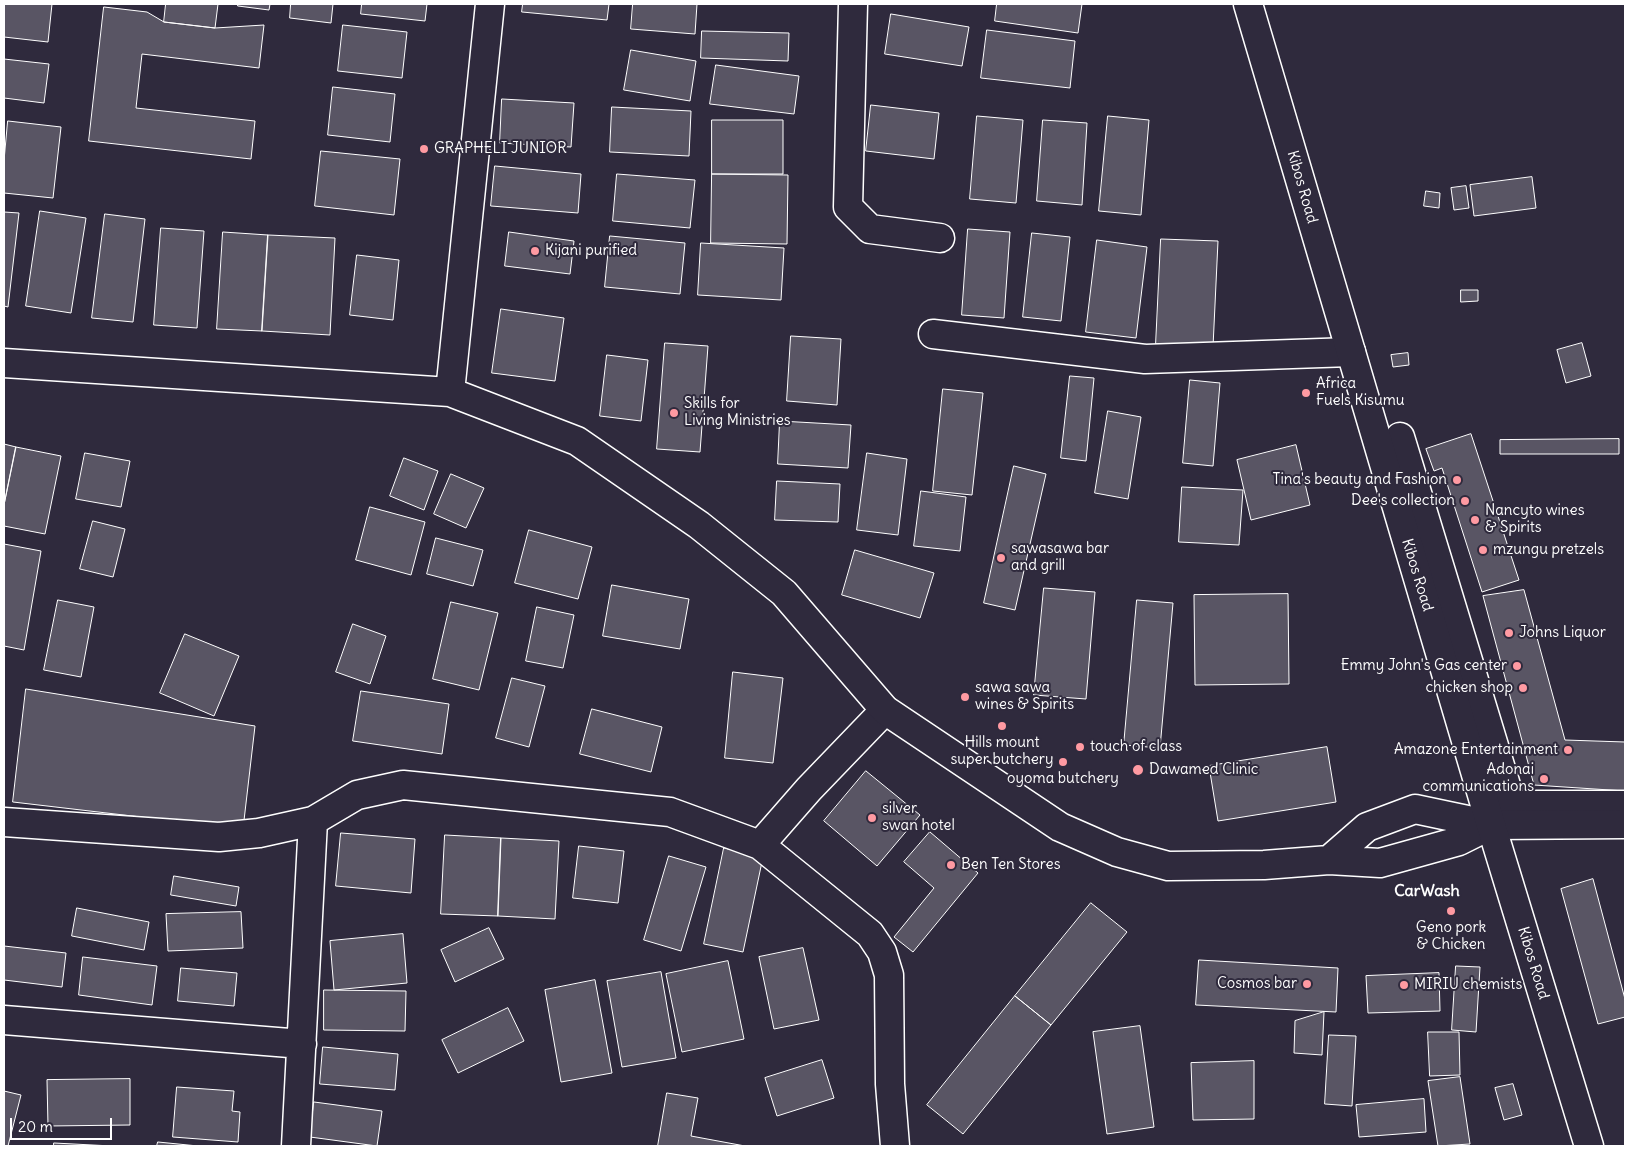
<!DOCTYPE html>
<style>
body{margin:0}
#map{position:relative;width:1629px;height:1150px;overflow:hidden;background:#2f2a3d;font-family:Delius,sans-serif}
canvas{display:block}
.frame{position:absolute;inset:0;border:5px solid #fff;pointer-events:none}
.scale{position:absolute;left:10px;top:1118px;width:102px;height:22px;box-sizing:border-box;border:2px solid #fff;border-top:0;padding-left:6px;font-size:15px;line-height:18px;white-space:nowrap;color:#fff;-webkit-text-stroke:4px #2f2a3d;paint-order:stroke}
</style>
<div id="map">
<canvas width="1629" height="1150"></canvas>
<div class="frame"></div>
<div class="scale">20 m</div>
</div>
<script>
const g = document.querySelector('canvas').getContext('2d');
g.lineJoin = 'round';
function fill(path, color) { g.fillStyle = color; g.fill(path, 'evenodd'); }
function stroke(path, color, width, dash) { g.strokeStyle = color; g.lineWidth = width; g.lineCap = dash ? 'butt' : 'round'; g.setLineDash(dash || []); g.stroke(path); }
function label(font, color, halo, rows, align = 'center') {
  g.font = font + ' Delius,sans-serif'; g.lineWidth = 4; g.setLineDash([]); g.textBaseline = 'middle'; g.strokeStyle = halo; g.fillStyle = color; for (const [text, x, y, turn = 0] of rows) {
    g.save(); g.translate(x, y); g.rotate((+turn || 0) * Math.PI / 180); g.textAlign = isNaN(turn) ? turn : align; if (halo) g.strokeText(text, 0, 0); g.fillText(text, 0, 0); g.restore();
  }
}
const building = new Path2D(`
 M4,4h48l-4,38 -44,-5z
 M166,4h52l-3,24 -51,-6z
 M238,4h32l-1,6 -31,-4z
 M291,4h42l-2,19 -41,-5z
 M362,4h65l-2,17 -64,-7z
 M523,4h86l-2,16 -85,-8z
 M633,4h64l-2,30 -64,-5z
 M997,4h85l-4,29 -83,-12z
 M104,7l43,5 17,10 51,6 49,-3 -5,43 -117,-14 -6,54 119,13 -4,38 -162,-18z
 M891,14l78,13 -7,39 -77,-12z
 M343,25l64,7 -5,46 -64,-7z
 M987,30l88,11 -5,47 -89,-10z
 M702,31l87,2 -1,28 -87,-3z
 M631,50l65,11 -6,40 -66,-11z
 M4,59l45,5 -5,39 -40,-5z
 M716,65l83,11 -5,38 -84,-10z
 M333,87l62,7 -5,48 -62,-7z
 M502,99l72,4 -3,44 -71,-4z
 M871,105l68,8 -5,46 -68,-8z
 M612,107l79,4 -2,45 -79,-4z
 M977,116l46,4 -7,83 -46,-4z
 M1108,116l41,4 -8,95 -42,-4z
 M712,120h71v54h-71z
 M1043,120l44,3 -5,82 -45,-4z
 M8,121l53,6 -8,71 -49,-5v-32z
 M321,151l79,8 -6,56 -79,-9z
 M495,166l86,8 -3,39 -87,-7z
 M617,174l78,6 -5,48 -77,-7z
 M712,174l76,1 -1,69 -76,-1z
 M1532,177l4,31 -62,8 -4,-31z
 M1466,186l3,22 -15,2 -3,-22z
 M1426,191l14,2 -1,15 -15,-2z
 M40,211l46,7 -15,95 -45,-7z
 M4,212l15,1 -11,94 -4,-1z
 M105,214l40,5 -12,103 -41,-4z
 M161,228l43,3 -7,97 -43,-3z
 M968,229l42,3 -6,86 -42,-3z
 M223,232l45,3 -6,96 -45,-2z
 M509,232l65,9 -4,33 -65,-8z
 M1032,233l38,4 -9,84 -38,-4z
 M268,235l67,3 -5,97 -68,-4z
 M610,236l75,7 -5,51 -75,-7z
 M1161,239l57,2 -5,106 -57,-3z
 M1097,240l50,7 -11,91 -50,-6z
 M701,243l83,5 -3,52 -83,-5z
 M357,255l42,5 -6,60 -43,-5z
 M1461,290h17v11l-17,1z
 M501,309l63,9 -9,63 -63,-8z
 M791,336l50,3 -4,66 -50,-4z
 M665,343l43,3 -8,106 -43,-3z
 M1582,343l9,33 -25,7 -9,-33z
 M1408,353l1,12 -16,2 -2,-12z
 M607,355l41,5 -7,61 -41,-5z
 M1070,376l24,2 -8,83 -25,-3z
 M1190,380l30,3 -7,83 -30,-3z
 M943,389l40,4 -11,102 -39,-4z
 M1108,411l33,6 -13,82 -33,-6z
 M780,421l71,4 -3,43 -70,-4z
 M1471,434l48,146 -37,12 -40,-124 -8,3 -8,-22z
 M1619,439v15h-119v-14z
 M4,444l12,3 -12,58z
 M1296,445l14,60 -59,15 -14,-60z
 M16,447l45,9 -16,78 -41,-8v-21z
 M85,453l45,8 -9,46 -45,-8z
 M867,453l40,6 -9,76 -41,-5z
 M404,458l34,13 -14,39 -34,-14z
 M1014,466l32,8 -31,136 -31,-7z
 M451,474l33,14 -18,40 -32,-14z
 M777,481l63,3 -2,38 -63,-2z
 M1182,487l61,3 -4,55 -60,-3z
 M921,491l45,6 -6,54 -46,-5z
 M370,507l55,15 -14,53 -55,-15z
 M93,521l32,8 -12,48 -33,-8z
 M529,530l63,17 -14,52 -63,-16z
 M436,538l47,12 -10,36 -46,-12z
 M4,544l37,7 -17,99 -20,-4z
 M855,550l79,23 -14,45 -78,-23z
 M612,585l77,14 -9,50 -77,-13z
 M1044,588l51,4 -9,107 -52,-4z
 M1524,590l41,150 60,2v49l-91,-6 -51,-189z
 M1288,594l1,90 -94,1 -1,-90z
 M58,600l36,7 -13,70 -37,-7z
 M1137,600l36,3 -13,145 -36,-3z
 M451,602l47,11 -19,77 -46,-11z
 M537,607l37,8 -11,53 -37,-7z
 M353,624l33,12 -16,48 -34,-12z
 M185,634l54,22 -25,60 -54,-23z
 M733,672l50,6 -10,85 -48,-5z
 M512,678l33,8 -16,61 -33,-9z
 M26,689l229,37 -12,103 -230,-27z
 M361,691l88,13 -7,50 -89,-13z
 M592,709l70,18 -11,45 -71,-18z
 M1327,747l9,55 -118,19 -9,-55z
 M866,771l54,44 -43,51 -53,-45z
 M930,832l48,41 -65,79 -19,-15 40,-49 -30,-26z
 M341,833l74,6 -4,54 -75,-7z
 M445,835l56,3 -3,78 -57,-2z
 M501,838l58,3 -4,78 -57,-3z
 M579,846l45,5 -6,52 -45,-5z
 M724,848l39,9 -20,95 -39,-8z
 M669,856l37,11 -25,84 -37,-11z
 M174,876l65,11 -3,19 -65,-11z
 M1593,879l32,120v18l-27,7 -37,-135z
 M1091,903l36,29 -76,93 -36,-29z
 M77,908l72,14 -5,28 -72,-14z
 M241,912l2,36 -75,3 -2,-37z
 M489,928l15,31 -49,23 -14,-32z
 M403,934l4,49 -73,7 -4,-49z
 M4,946l62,7 -4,34 -58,-7z
 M803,948l16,72 -45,9 -15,-72z
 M83,957l74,9 -5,39 -73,-10z
 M1199,960l139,8 -2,44 -140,-7z
 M728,961l16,78 -62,13 -16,-78z
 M1456,966l24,1 -4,65 -24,-2z
 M181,968l56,5 -3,33 -56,-5z
 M661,972l15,86 -54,9 -15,-86z
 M1439,973l1,38 -72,2 -2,-37z
 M595,980l17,93 -51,9 -16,-92z
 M324,990l82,1 -1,40 -81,-1z
 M1015,996l36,29 -88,109 -36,-29z
 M508,1008l16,33 -66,32 -16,-33z
 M1324,1012l-2,43 -28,-2 1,-32z
 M1140,1026l14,101 -47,7 -14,-102z
 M1428,1032h31l1,43 -30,1z
 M1329,1035l27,1 -4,70 -27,-2z
 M323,1047l75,7 -3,36 -75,-6z
 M822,1060l12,38 -57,18 -12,-38z
 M1254,1061v58l-61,1 -2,-57z
 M1460,1077l10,67 -32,2 -10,-65z
 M130,1079v46l-82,1 -1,-46z
 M1513,1084l9,31 -18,5 -9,-32z
 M177,1087l57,4 -2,20 8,1 -2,30 -65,-5z
 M4,1091l17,4 -13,51h-4z
 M667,1093l31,5 -7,38 54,10h-87z
 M1424,1099l2,33 -67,5 -3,-32z
 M314,1102l68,9 -5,35 -67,-9z
 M158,1142l40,4h-41z
 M54,1143l58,3h-58z`);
fill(building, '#595564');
stroke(building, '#fff', 1);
const street = new Path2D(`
 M853,4l-5,203 22,22 70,9
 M933,334l212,25 206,-7
 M1400,437l112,368h113
 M4,822l215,15 40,-4 54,-12 44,-26 46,-10 267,27 90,33 49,-56 76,-79
 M760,845l110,89 12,18 7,23 1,109 5,62
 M4,1020l298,24
 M296,1146l17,-325`);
const secondary = new Path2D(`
 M4,363l446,29 127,49 122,84 85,68 101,117 175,117 57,25 51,14 96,-1 65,-5 51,3 79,-22 32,-16
 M450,392l40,-388
 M1329,860l38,-33 48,-18 76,16 134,-1`);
const primary = new Path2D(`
 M1248,4l243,821 98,321`);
stroke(street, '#fff', 31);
stroke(secondary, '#fff', 31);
stroke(primary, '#fff', 31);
stroke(street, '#2f2a3d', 28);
stroke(secondary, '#2f2a3d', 28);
stroke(primary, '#2f2a3d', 28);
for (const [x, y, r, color] of [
 [424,149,5,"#ff9aa2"],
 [535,251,5,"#ff9aa2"],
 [1306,393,5,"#ff9aa2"],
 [674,413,5,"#ff9aa2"],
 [1457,480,5,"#ff9aa2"],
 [1465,501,5,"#ff9aa2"],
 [1475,520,5,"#ff9aa2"],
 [1483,550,5,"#ff9aa2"],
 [1001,558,5,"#ff9aa2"],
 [1509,633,5,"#ff9aa2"],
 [1517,666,5,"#ff9aa2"],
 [1523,688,5,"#ff9aa2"],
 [965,697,5,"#ff9aa2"],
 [1002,726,5,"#ff9aa2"],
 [1080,747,5,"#ff9aa2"],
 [1568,750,5,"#ff9aa2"],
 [1063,762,5,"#ff9aa2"],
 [1138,770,6,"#ff9aa2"],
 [1544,779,5,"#ff9aa2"],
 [872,818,5,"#ff9aa2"],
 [951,865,5,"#ff9aa2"],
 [1451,911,5,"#ff9aa2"],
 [1307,984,5,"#ff9aa2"],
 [1404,985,5,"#ff9aa2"]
]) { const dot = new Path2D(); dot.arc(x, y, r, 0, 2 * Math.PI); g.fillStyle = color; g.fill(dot); stroke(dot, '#2f2a3d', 2); }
label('15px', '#fff', '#2f2a3d', [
 ["GRAPHELI JUNIOR",434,149],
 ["Kijani purified",545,251],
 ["Africa",1316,384],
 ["Fuels Kisumu",1316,401],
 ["Skills for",684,404],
 ["Living Ministries",684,421],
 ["Tina's beauty and Fashion",1447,480,"right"],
 ["Dee's collection",1455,501,"right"],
 ["Nancyto wines",1485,511],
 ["& Spirits",1485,528],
 ["sawasawa bar",1011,549],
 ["and grill",1011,566],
 ["mzungu pretzels",1493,550],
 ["Johns Liquor",1519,633],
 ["Emmy John's Gas center",1507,666,"right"],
 ["sawa sawa",975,688],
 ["wines & Spirits",975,705],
 ["chicken shop",1513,688,"right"],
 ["Hills mount",1002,743,"center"],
 ["super butchery",1002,760,"center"],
 ["touch of class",1090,747],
 ["Amazone Entertainment",1558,750,"right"],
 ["Dawamed Clinic",1149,770],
 ["Adonai",1534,770,"right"],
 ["communications",1534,787,"right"],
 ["oyoma butchery",1063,779,"center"],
 ["silver",882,809],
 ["swan hotel",882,826],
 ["Ben Ten Stores",961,865],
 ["Geno pork",1451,928,"center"],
 ["& Chicken",1451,945,"center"],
 ["Cosmos bar",1297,984,"right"],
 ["MIRIU chemists",1414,985]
], 'left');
label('15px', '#fff', '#2f2a3d', [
 ["Kibos Road",1302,187,74],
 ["Kibos Road",1417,575,73],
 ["Kibos Road",1533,963,73]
]);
label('bold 16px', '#fff', '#2f2a3d', [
 ["CarWash",1427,891]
]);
</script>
